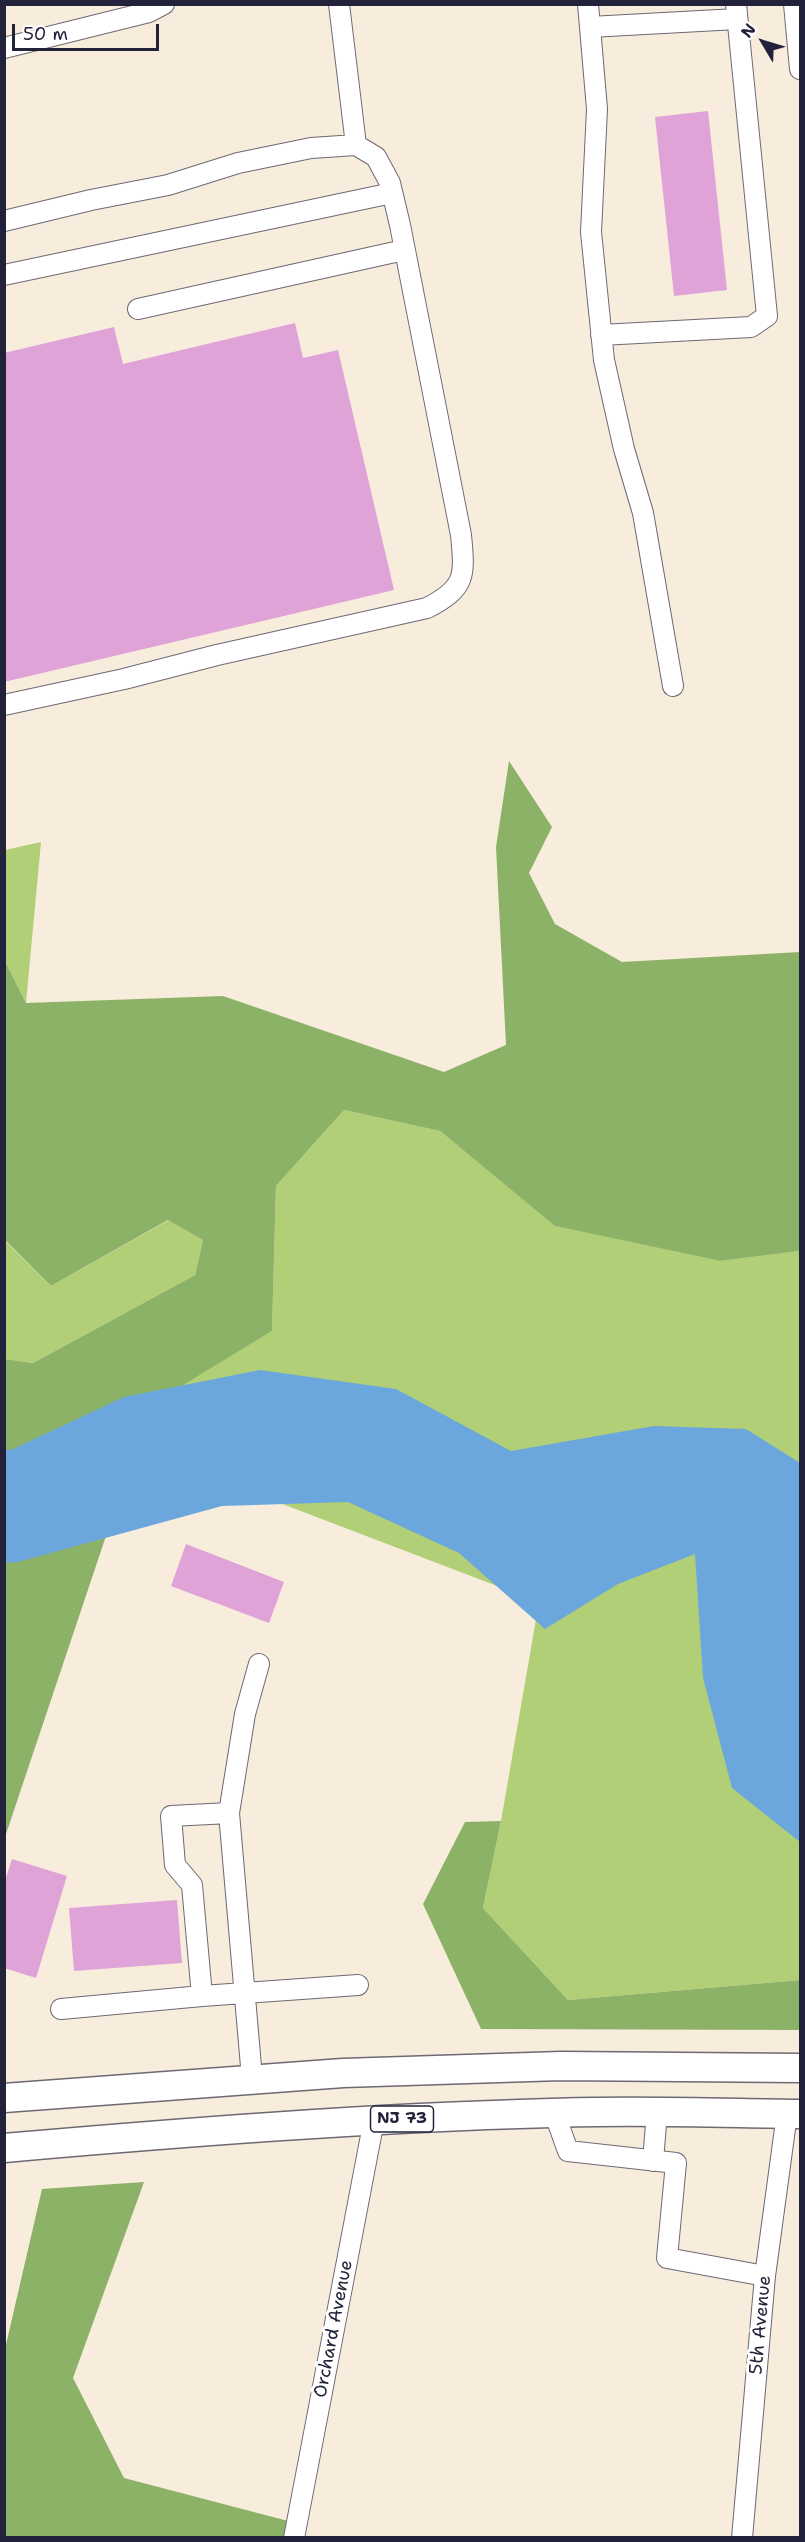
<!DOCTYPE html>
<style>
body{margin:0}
#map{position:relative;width:805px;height:2542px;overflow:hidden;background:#f8ecdc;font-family:"Shantell Sans",sans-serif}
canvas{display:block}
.frame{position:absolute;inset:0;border:6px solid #22223b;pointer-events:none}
.north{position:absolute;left:733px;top:12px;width:60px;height:60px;-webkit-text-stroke:4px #fff;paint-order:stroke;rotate:308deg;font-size:16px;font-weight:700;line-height:24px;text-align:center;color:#22223b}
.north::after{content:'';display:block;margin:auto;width:21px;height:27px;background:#22223b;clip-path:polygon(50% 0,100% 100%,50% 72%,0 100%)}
.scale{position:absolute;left:12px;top:24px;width:147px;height:27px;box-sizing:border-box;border:3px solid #22223b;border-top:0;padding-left:8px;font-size:18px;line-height:21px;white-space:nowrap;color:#22223b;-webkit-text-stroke:4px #fff;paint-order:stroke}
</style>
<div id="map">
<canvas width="805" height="2542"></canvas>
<div class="frame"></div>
<div class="north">N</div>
<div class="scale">50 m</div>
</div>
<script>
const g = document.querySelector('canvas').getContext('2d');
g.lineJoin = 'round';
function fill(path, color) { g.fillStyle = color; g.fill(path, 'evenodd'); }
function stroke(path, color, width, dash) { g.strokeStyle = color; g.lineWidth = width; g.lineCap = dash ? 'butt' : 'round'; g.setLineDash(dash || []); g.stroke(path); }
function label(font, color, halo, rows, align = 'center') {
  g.font = font + ' "Shantell Sans",sans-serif'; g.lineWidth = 6; g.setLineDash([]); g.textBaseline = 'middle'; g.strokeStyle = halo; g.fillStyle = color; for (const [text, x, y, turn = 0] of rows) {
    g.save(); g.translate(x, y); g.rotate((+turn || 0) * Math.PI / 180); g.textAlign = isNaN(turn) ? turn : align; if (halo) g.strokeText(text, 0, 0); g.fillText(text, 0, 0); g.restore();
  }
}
fill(new Path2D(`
 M41,842l-15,161 -21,-42v-111z
 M344,1110l96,21 116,95 164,35 80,-10v729l-232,20 -85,-92 18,-87 38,-219 -267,-102 -92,-6 -72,36 75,-146 89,-53 4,-145z
 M169,1220l34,20 -8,35 -162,88 -28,-4 -1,-119 47,46z`), '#b1cf76');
fill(new Path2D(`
 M509,761l43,66 -23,46 26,51 67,38 178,-10v299l-80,10 -165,-35 -115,-95 -96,-21 -68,76 -4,145 -89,54 -75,145 -103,307v-478l28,4 162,-88 8,-35 -35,-20 -117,66 -46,-46v-279l21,42 197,-7 221,76 62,-27 -10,-198z
 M501,1821l-18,87 85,92 232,-20v50l-319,-1 -58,-125 42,-82z
 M144,2182l-71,196 51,100 168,44 -2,15 -285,1v-189l37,-160z`), '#8cb267');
fill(new Path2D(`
 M260,1370l136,19 115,62 143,-25 92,3 54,34v379l-68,-54 -29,-110 -8,-124 -77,30 -73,45 -86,-76 -111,-51 -126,4 -208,57 -9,-1v-113l6,1 113,-53z`), '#6ba7dc');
fill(new Path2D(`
 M708,111l19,179 -53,6 -19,-179z
 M295,323l8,35 35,-8 56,240 -390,92v-329l110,-26 9,37z
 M186,1544l98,38 -15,41 -98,-37z
 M12,1859l55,17 -31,102 -32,-10v-84z
 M177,1900l5,63 -108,8 -5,-63z`), '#dfa3d8');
const minor = new Path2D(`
 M339,4l17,141
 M588,4l9,105 -6,123 13,128 20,89 19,64 30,173
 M794,4l6,65
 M590,27l147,-8
 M4,48l145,-36 15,-8
 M4,221l87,-21 77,-15 70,-22 73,-15 45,-3 20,12 14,26 10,42 61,310c4,41 5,53 -34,73l-210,47 -93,24 -120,26
 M4,275l388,-82
 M138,309l266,-59
 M601,335l150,-8 16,-11 -31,-312
 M229,1813l16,-99 14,-50
 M61,2009l141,-13
 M252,2078l-23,-265 -58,3 4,49 17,20 10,111 156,-11
 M554,2112l14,39 108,12 -9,95 98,18
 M653,2161l4,-49
 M294,2538l80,-418
 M742,2538l23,-262 22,-162`);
const highway = new Path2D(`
 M4,2098l339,-25 218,-7 239,2
 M4,2148c183,-16 365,-30 547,-35 83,-3 167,0 249,1`);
stroke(minor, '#6d6973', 22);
stroke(highway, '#6d6973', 31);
stroke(minor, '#fff', 20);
stroke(highway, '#fff', 28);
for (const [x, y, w] of [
 [402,2119,63]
]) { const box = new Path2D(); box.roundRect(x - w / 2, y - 13, w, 26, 4.5); g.fillStyle = '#fff'; g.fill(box); stroke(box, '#22223b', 1.5); }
label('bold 16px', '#22223b', null, [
 ["NJ 73",402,2119]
]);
label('18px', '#22223b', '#fff', [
 ["5th Avenue",761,2325,-85],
 ["Orchard Avenue",334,2329,-79]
]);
</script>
